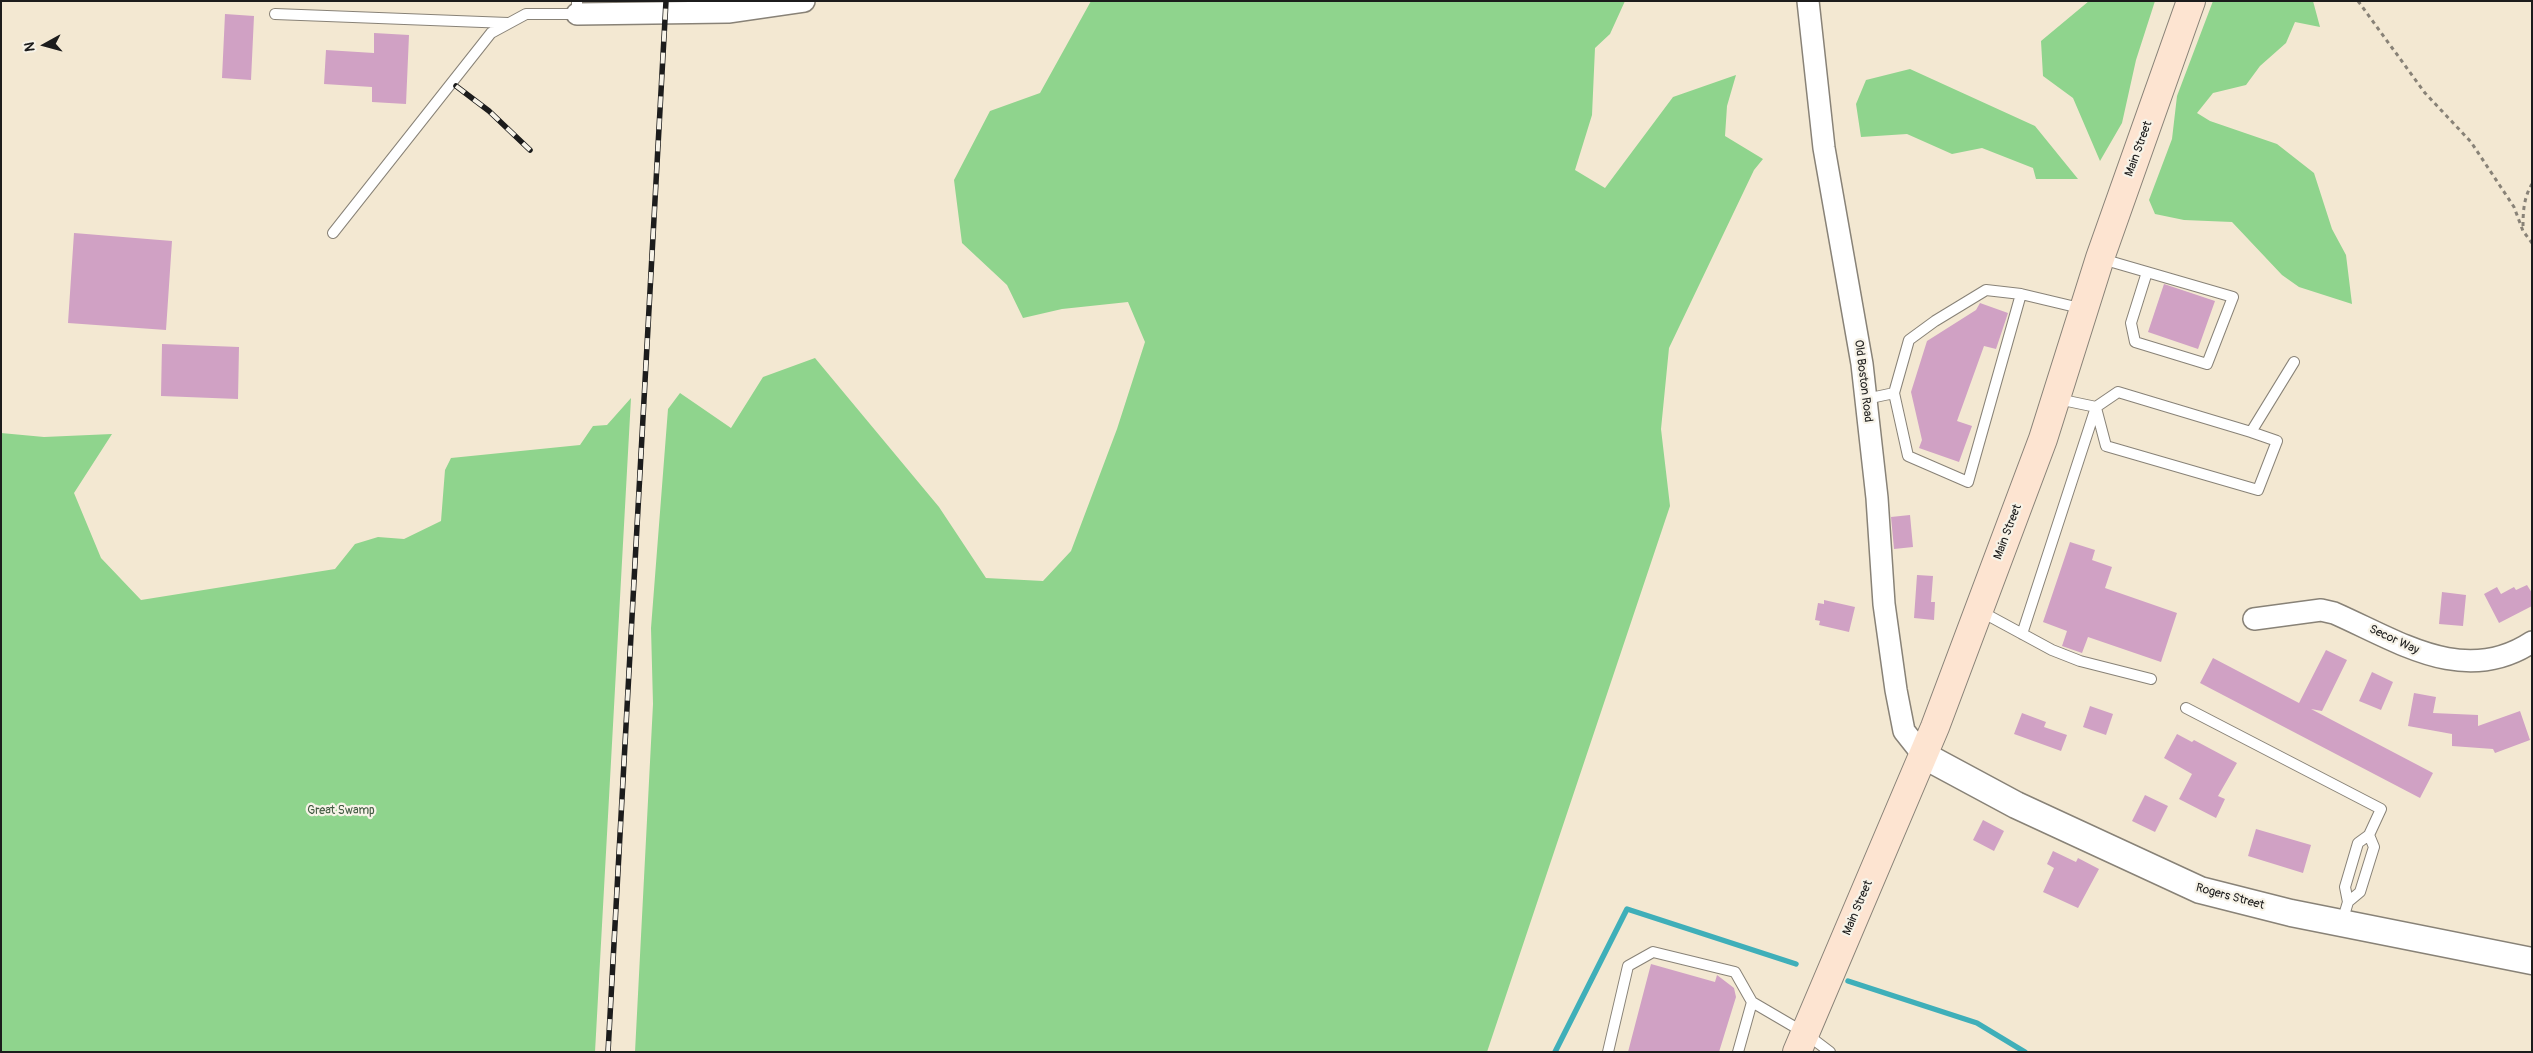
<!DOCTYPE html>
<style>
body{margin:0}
#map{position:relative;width:2533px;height:1053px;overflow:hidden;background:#f3e8d2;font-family:Pangolin,sans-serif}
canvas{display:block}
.frame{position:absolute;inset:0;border:2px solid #1c1c1c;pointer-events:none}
.north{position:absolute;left:20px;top:20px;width:50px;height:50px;-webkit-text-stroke:4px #f7f3e8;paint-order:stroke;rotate:263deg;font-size:14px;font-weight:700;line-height:20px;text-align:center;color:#1c1c1c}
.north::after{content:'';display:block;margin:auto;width:18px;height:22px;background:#1c1c1c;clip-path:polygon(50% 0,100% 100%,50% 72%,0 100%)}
</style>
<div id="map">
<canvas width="2533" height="1053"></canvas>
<div class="frame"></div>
<div class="north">N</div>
</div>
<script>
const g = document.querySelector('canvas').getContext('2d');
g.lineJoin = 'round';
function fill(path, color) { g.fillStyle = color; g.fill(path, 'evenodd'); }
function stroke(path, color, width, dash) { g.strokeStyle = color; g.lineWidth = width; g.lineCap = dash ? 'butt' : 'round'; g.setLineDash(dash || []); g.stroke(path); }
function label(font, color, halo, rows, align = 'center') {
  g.font = font + ' Pangolin,sans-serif'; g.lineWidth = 4.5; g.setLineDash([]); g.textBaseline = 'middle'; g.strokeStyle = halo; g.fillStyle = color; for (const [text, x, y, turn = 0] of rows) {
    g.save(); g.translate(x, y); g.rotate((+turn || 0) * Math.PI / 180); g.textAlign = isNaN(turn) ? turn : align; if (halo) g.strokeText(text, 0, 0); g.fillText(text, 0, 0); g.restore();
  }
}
fill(new Path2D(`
 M1091,1h534l-15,33 -15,14 -3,67 -17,55 30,18 68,-91 63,-22 -9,31 -2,30 38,23 -9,11 -85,178 -8,81 9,77 -183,546h-852l18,-348 -2,-76 17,-219 12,-16 51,35 32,-51 52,-19 124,149 47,71 57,3 28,-30 46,-122 28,-87 -17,-40 -66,7 -39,9 -16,-33 -45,-42 -8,-63 36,-69 50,-18z
 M2089,1h66l-19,59 -14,63 -22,38 -27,-63 -30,-22 -2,-35z
 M2213,1h100l7,26 -25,-5 -9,21 -26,23 -14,19 -33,8 -16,20 13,8 67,23 37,29 18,56 14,26 6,49 -53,-17 -17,-12 -50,-53 -48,-2 -29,-6 -6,-14 23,-61 5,-43z
 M1910,69l125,57 43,53h-42l-3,-11 -51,-20 -30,6 -45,-20 -46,3 -5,-33 10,-24z
 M631,398l-36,654h-594v-619l43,4 68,-3 -38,59 27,65 40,42 194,-31 20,-25 23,-7 26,2 37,-18 4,-51 6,-12 129,-13 13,-19 14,-1z`), '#8fd48d');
stroke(new Path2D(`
 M1848,981l129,42 48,29
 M1555,1052l72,-143 169,55`), '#3fafb9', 5.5);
fill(new Path2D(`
 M225,14l29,2 -3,64 -29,-2z
 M374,33l35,2 -3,69 -34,-2v-15l-48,-3 2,-34 48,3z
 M74,233l98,8 -6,89 -98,-7z
 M2164,284l51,17 -17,48 -50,-17z
 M1980,303l28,10 -12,36 -12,-3 -27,75 15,5 -13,36 -40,-14 3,-8 -11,-48 16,-51 49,-31z
 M162,344l77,3 -1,52 -77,-3z
 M1910,515l3,32 -19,2 -3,-32z
 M2070,542l25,8 -3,10 20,7 -7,21 72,25 -16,49 -73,-25 -6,16 -20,-7 5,-15 -24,-9z
 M1917,575l16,1 -2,26h4l-1,18 -20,-2z
 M2527,585l5,8v13l-33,17 -15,-29 13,-7 4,7 13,-7 2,3z
 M2442,592l24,3 -3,31 -24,-2z
 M1824,600l31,7 -6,25 -30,-7 1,-4 -5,-1 3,-17 6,1z
 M2326,650l21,10 -25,51 -11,-2 122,64 -13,25 -220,-115 13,-25 86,45z
 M2372,672l21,10 -12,28 -22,-9z
 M2414,693l22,4 -3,16 45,2v11l42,-15 10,29 -35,13 -2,-4 -41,-3v-12l-44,-8z
 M2090,706l23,8 -7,21 -23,-8z
 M2022,713l24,9 -2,5 23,8 -6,16 -47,-17z
 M2177,734l15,8 2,-2 43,23 -19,33 7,3 -9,19 -37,-19 13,-25 -28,-16z
 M2145,795l23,11 -13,26 -23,-11z
 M1983,820l21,11 -10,20 -21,-11z
 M2256,829l55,16 -8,28 -55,-17z
 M2053,851l23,11 2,-4 21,11 -21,39 -35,-16 11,-24 -7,-4z
 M1651,964l64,18 2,-7 17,13 2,9 -17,55h-91z`), '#d0a1c4');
const service = new Path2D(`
 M275,14l233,9
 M333,233l158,-200 35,-19h51v-13
 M2102,259l131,38 -26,67 -72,-22 -4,-19 16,-51
 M2021,294l-35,-4 -51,31 -26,19 -15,53 14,63 60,26 53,-188 63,15
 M1866,399l28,-6
 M2058,399l38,8
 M2096,408l10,38 152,44 19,-49 -26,-9
 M1980,611l72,39 28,11 71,18
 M2022,634l74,-227 22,-15 133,40 43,-70
 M2186,708l195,101 -12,26 -11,8 -13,44 3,15 -6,20
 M2348,902l12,-10 14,-45 -5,-12
 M1608,1052l20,-86 25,-14 82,20 17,30
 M1738,1052l14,-50 53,31 25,19`);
const minor = new Path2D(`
 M1808,1l16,147 38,216 15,134 7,106 12,86 8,41 19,24
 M577,14l151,-2 76,-11
 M2254,619l67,-9 13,3c64,28 130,74 198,29`);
const tertiary = new Path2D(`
 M1923,755l93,50 184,85 91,23 241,48`);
const secondary = new Path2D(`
 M1797,1052l138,-325 108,-288 57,-181 91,-257`);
stroke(service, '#888277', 12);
stroke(minor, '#888277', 24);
stroke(tertiary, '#888277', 29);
stroke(secondary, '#888277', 30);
stroke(new Path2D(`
 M2358,1l67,92 46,49 43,65 9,24 9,12
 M2523,226c0,-15 1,-29 9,-42`), '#888277', 3, [4, 4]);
stroke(service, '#fff', 10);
stroke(minor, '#fff', 21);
stroke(tertiary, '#fff', 26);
stroke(secondary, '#fde4d1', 28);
const rail = new Path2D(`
 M456,86l33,25 41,39
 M608,1052l58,-1051`);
stroke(rail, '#1c1c1c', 5.5);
stroke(rail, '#f7f3e8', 4, [11]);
label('12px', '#1c1c1c', '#f7f3e8', [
 ["Main Street",2139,149,-70],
 ["Old Boston Road",1863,381,83],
 ["Main Street",2008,532,-69],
 ["Secor Way",2394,640,25],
 ["Rogers Street",2230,897,15],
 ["Main Street",1858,908,-67]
]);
label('12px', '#445c44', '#f7f3e8', [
 ["Great Swamp",341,811]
]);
</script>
